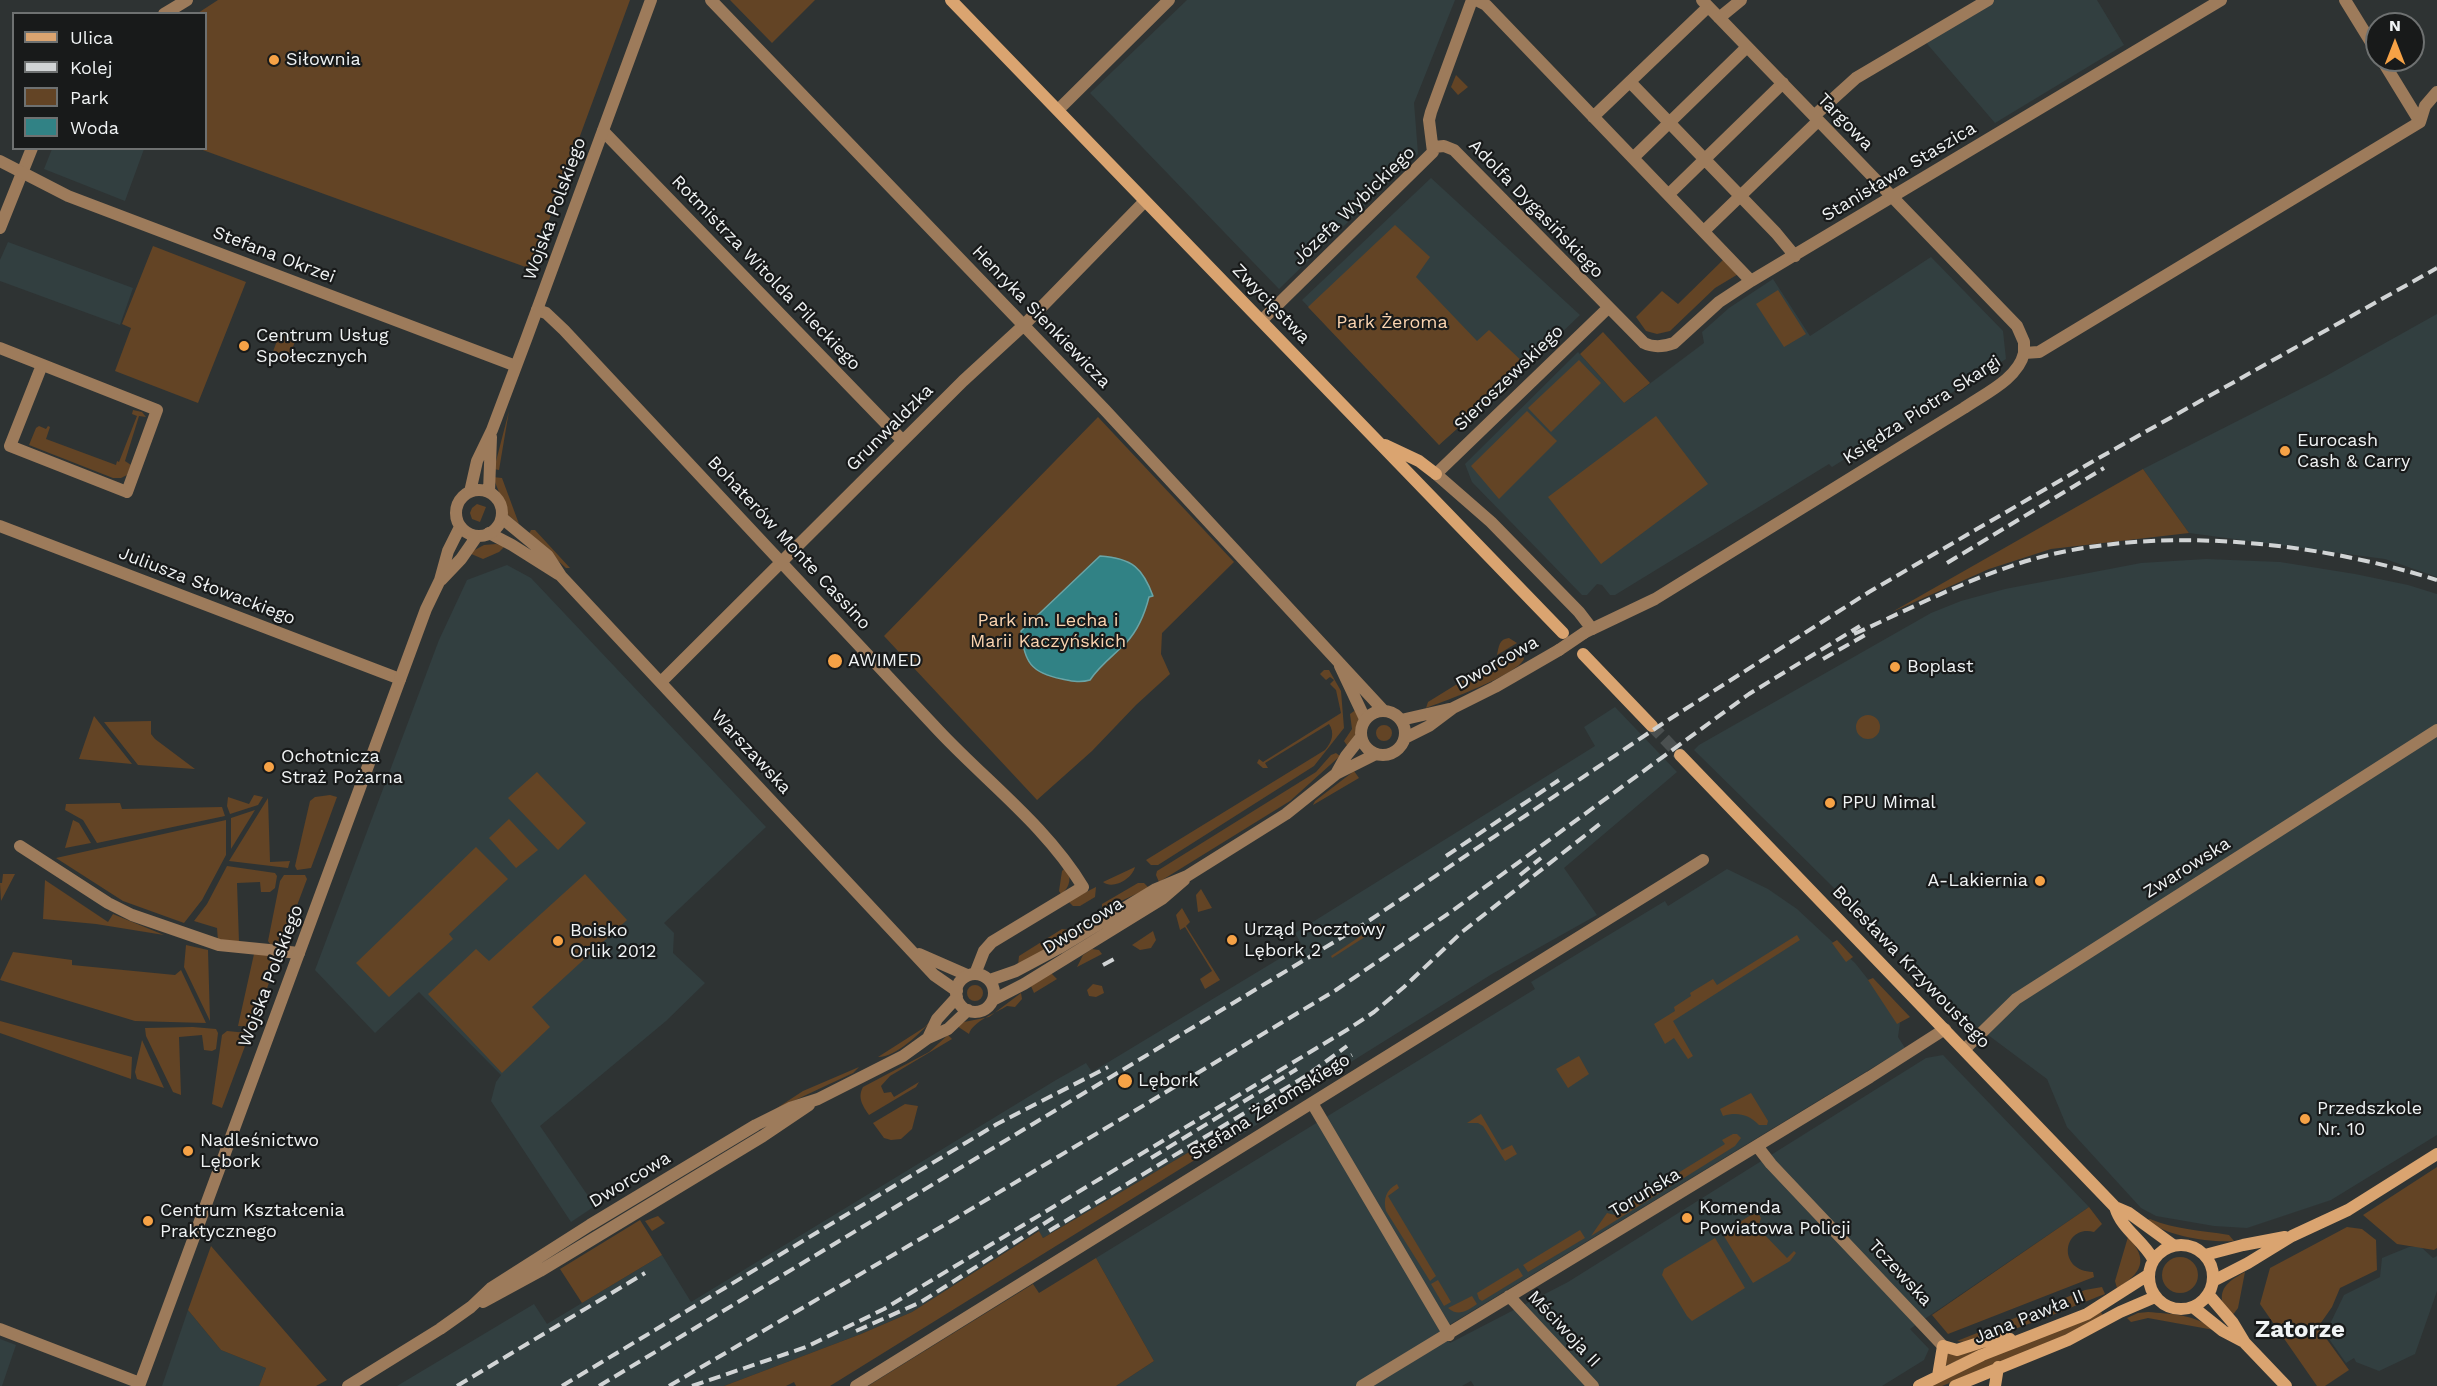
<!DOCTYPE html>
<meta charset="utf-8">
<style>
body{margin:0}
#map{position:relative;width:2437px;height:1386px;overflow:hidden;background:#2e3333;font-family:"Work Sans",sans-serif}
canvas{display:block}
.legend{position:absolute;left:12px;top:12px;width:195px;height:138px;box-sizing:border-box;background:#181a1a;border:2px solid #6e7171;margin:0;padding:8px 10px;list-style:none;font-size:18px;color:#f0f3f4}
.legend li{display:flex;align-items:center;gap:12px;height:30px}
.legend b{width:30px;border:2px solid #6e7171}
.north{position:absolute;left:2365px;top:12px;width:60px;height:60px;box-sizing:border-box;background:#181a1a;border:2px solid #6e7171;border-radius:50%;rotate:0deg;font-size:16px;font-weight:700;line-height:24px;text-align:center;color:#f0f3f4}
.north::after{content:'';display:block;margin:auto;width:21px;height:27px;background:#f6a246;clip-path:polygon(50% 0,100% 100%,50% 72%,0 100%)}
</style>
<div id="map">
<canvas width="2437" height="1386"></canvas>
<ul class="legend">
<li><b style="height:8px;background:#daa470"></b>Ulica</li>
<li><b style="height:8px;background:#d1d4d5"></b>Kolej</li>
<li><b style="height:16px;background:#634425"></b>Park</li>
<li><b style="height:16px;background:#318285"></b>Woda</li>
</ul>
<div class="north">N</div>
</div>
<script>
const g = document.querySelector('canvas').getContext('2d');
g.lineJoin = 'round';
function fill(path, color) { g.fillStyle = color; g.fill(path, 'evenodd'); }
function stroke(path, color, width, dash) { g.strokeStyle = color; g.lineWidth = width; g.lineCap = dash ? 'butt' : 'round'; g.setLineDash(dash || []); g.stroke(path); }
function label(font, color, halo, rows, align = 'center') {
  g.font = font + ' "Work Sans",sans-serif'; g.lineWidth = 4.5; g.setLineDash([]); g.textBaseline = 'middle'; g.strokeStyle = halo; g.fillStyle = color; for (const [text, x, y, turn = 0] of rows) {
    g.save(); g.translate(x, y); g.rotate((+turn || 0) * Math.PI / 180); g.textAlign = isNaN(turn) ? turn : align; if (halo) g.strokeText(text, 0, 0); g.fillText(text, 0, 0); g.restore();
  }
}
fill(new Path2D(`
 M1187,0h268l-41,103 4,51 -139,135 -189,-196z
 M1988,0h109l27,45 -129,78 -72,-84z
 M52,149v-1l92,1 -19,52 -81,-32z
 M1431,178l149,137 -53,51 -88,79 -137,-145z
 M8,242l125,46 -13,37 -120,-44v-21z
 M1931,257l72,74 3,28 -174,108 -3,-3 -214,131h-5l-8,-10 -5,-1 -10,11h-5l-110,-113 -7,-18 113,-112 46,51 80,-60 -2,-11 27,-24 44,-29 37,57z
 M2437,314v263l-52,-18 -196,-26 -46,-64 183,-93z
 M2206,559l74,3 75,12 53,11 29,9v541l-106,65 -84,28 -33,-2 -58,-10 -15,-8 -74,-81 -20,-48 -79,-59 -274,-270 5,-5 232,-132 30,-12 44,-12 136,-26z
 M507,565l24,13 235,249 -102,96 10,10 -1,20 32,30 -39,38 -126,105 55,80 -24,16 -80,-121 5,-19 5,-7 -82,-83 -44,41 -60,-63 124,-330 28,-60z
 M1615,707l62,65 -113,96 33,47 -105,59 -215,134 -2,2 1,3 -69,42 -6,-10 -158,93 -5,-7 -126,81 -51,22 -137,52h-327l137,-82 13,20 115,-69 29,47 365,-222 30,-17 6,9 210,-127 -7,-12 300,-187 -11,-19z
 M1727,869l41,20 29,20 58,54 35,44 10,16 -2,14 7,11 -464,282 9,13 118,-61 358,-224 17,-3 146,152 -179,122 19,20 -5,11 -42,26h-408l-3,-5 -9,5h-346l38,-25 -58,-103 439,-269 -4,-7 134,-81 3,5z
 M2409,1247h12l12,11 4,-2v35l-22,63 -36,17 -23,-9 -2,-4 -8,5 -24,-34 8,-5 14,-29 36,-18 2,-19z
 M188,1310l33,40 45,18 -7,18h-97z
 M0,1339l16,6 -14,41h-2z`), '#323f40');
fill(new Path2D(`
 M218,0h412l-99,269 -331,-120 6,-1v-134l-8,-1z
 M730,0h85l-43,43z
 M1456,75l12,12 -10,8 -7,-8z
 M1395,225l35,32 -14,20 61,64 12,-11 38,36 -88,79 -131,-138z
 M153,246l93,36 -48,121 -83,-32 16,-43 -9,-4z
 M1725,258l15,15 -25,15 -45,43 -13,3 -11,-3 -10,-14 26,-26 16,13z
 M1778,290l28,44 -22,13 -28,-43z
 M1603,332l47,51 -26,20 -44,-49z
 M280,333l16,6 -8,21 -16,-6z
 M1579,360l22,23 -50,49 -23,-24z
 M133,410l9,2 4,5 -7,-1 -14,45 6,4 -4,10 -6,3h-8l-84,-33 7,-17 3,-2 7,3 2,-3 2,1 -4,12 70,26 1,-4 2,1 18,-46 -5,-2z
 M509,411l-10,59 -5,-1z
 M1527,411l30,30 -58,58 -28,-33z
 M1656,416l52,68 -107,80 -53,-67z
 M1098,417l136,145 -72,71 -1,21 9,20 -34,31 -44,46 -55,49 -153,-164z
 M2143,469l46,64 -138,16 -62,20 -97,43z
 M493,477l9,1 17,46 -11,-9z
 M477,504l9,3 -6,15 -8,-3 -2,-6 2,-5z
 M531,530h4l35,38h-4l-37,-34z
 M496,544l9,2 -6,6 -16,7 -14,-6 15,-8z
 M1509,638l8,5 -20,12c2,-9 2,-16 12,-17z
 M1521,650l3,9c-7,16 -79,42 -98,49l2,-6 76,-47z
 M1324,670h5l12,21 3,37 -30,38 -156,99h-7l-5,-5 179,-110c7,-8 10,-17 4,-26l-64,39 3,5h-5l-6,-5 2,-4 4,3 78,-49 -5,-23 -6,-6 4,-4 -4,-3 -4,3 -6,-6z
 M1357,709c3,16 0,25 -9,38l-4,-6 8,-12 -2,-15z
 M1856 727a12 12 0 1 1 24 0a12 12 0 1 1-24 0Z
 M94,716l38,48 -53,-5z
 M151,721v13l4,5 40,30 -57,-4 -34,-43z
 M1376 733a8 8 0 1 1 16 0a8 8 0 1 1-16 0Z
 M1336,753l4,3 -50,45 -131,81 -3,-7 1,-4 159,-99 15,-17z
 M1354,771l5,7 -46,27 2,-4z
 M537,772l49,51 -28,27 -50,-52z
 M254,795l9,2 -5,8 -28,9 -3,-8 1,-9 21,7z
 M330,795l7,2 -26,71 -14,2 -2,-4 15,-65 5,-4z
 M268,798l2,64 20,-1 -2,7 -59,-7z
 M120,803l2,6 100,-2 3,9 -128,27 -14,-23 -18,-10 1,-6z
 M255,810l-24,39v-31z
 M509,819l29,31 -22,18 -27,-30z
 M73,820l6,3 12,20 -26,5z
 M226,820v35l-24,45 -18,23 -61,-22 -67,-43z
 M476,847l32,32 -59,55 4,5 -64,58 -33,-34z
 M227,866l48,7 2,3 -2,12 -5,4h-9l-1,-10 -23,1 2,59 -21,-1 -1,-13 -23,-7 13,-17z
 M1067,866c4,11 4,21 -6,28l-2,-3 3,-20z
 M1135,867c-3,12 -22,23 -32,15z
 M3,874h12l-14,27 -1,-18h2z
 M585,874l42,46 -95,87 18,20 -48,46 -74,-79 48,-45 13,12z
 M284,875h21l2,4 -25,66 -12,-1 -2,-3 12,-60z
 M45,880l63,42 5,-8 51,21 -68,-11 -53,-5z
 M1138,883h6l5,5 -47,22v-6z
 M1096,887l-1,10 -15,9h-7l-5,-5z
 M1201,889l11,19 -14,4 -2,-17z
 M1182,908l8,14 -4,4 34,54 -15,9 -5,-10 12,-8 -27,-44 -5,3 -4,-15z
 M1380,923l2,3 -50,32 -1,-2z
 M1062,929l7,1 -18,18 -33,17 1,-9z
 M1153,931l3,9 -5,8 -11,2 -8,-5z
 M1797,935l3,5 -127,81 20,35 -5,3 -14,-21 -9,6 -11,-20 21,-13 -1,-4 17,-11 -1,-3 23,-14 4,6z
 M1837,940l16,17 -7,5 -14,-19z
 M186,945l22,5 2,71 -26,-54z
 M1092,949l7,1 3,4 -25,13 6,-12z
 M13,952l59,8v5l103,10 6,-5 25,53 -71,-2 -135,-41z
 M254,954l24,2 -24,71 -16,-1z
 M1051,973l6,6 -23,14 -3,-7z
 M1873,978l37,39 -13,7 -29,-44z
 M1093,984l9,2 2,7 -8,4 -7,-1 -2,-6z
 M967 993a8 8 0 1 1 16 0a8 8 0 1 1-16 0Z
 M1021,993l1,6 -7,8 -8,-1c-11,7 -34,15 -38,28l-12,-8 7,-4 25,-5z
 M931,1020l1,1c-13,12 -35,36 -54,36l47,-30z
 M0,1021l132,36 -1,22 -131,-46z
 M193,1027l23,2 2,4 -2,16 -4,2 -8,-1 -2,-15 -23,2 2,58 -8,-3 -27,-56 -1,-8z
 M227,1031l21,2v5l-26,70 -10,-4 10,-69z
 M948,1035l4,4 -62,37 -9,10 3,7 7,-1 3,5 25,-15 -3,5 -47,28c-6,-9 -12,-17 -6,-28l66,-35z
 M142,1040l22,48 -27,-9 -2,-7z
 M1579,1056l10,18 -21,14 -12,-19z
 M859,1067l-6,6 -79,37 29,-19z
 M1751,1093l17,28 -1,4h-8c-11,-11 -22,-13 -36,-9l-3,-7z
 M905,1104l13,2 -6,23 -11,10 -10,1 -7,-2 -11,-15z
 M1481,1114l21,36 10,-5 5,9 -12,7 -22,-35 -5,-3h-11z
 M1733,1134h4l4,4 -6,8 -144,90 16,-23 8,2 13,-6 3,-7 94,-58 -3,-4z
 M1201,1145l5,8 -376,233h-34l-2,-4 -8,4h-62l137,-52 51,-22 127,-81 4,7z
 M2437,1167v81l-3,2 -37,-6 -34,-29z
 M1397,1184l2,4 -11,8 48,80 -6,5 -44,-70c-3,-12 0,-21 11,-27z
 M2089,1207l13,17 -8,8c-31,-8 -38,39 -1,40l1,5 -146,57 -16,-19z
 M1758,1213l3,5 -3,10 29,30 7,-7 2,2 -6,8 -37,22 -31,-50 29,-18z
 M658,1216l7,7 -13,8 -7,-10z
 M2150,1219c27,11 50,11 79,16l5,6c-24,2 -69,-5 -87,-21z
 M640,1220l22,35 -80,48 -22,-34z
 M2347,1227l15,2 14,11 1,30 -37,18 -8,19 -14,20 31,43 -24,16h-8l-57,-82 10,-36z
 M1580,1230l5,8 -57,34 -5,-7z
 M2128,1237c21,23 14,36 -11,51l-2,-7z
 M1715,1238l30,50 -53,33 -5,-5 -25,-41 2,-6z
 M211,1246l116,134 -11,6h-57l7,-18 -45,-18 -33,-40z
 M2162 1275a18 18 0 1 1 36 0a18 18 0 1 1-36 0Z
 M1096,1258l58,103 -38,25h-248l165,-102 6,9z
 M1518,1268l5,8 -41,25 -3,-2 -2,-6z
 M2245,1272l-7,36 -6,8 -10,-15c-2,-16 11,-22 23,-29z
 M1438,1280l13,22 -7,4 -13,-22z
 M2102,1287l3,7c-27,10 -126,54 -148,47l128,-51z
 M1472,1296l5,8c-10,7 -19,13 -29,4z
 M2101,1312l2,4 -54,27 -107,43h-12l56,-27z
 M2148,1312c22,2 48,2 66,18l-66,-12 -17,4 -4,-4 11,-5z
 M1985,1345l3,2 -43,19v-13z`), '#634425');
const water = new Path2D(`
 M1100,556c33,2 43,13 53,40l-4,1c-4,16 -11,33 -23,46 -12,12 -27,23 -36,37 -10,3 -18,1 -28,-1 -31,-6 -38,-17 -41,-48z`);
fill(water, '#318285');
stroke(water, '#6aa4a6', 1.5);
stroke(new Path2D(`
 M1652,726l28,29`), '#4b5050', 12, [12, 6]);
stroke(new Path2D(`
 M711,0l394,410 278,300
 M1476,0l10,5 265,276
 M1702,0l315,326 7,16v11
 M2345,0l32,52
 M164,14l23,-14
 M1719,18l22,-18
 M2382,60l38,62
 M1630,82l146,151 19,23
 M1058,110l111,-110
 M1814,116l42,-38 132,-78
 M1593,117l115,-110
 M2420,122l5,-16 12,-14
 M603,131l300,310
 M1434,147l10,-1 10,4 190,193c10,5 19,4 30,0l45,-41 32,-21 470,-281
 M1634,157l113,-110
 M1669,194l114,-111
 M0,228l32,-80
 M1704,231l114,-110
 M537,310l9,3 18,17c125,133 250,267 375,401 48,51 107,95 144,156l-91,55 -8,9 -9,23
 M1262,320l171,-168 -4,-32 2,-8 41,-112
 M0,348l157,62 -30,82 -117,-46 32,-81
 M1436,474l172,-166
 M502,518l46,38 13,20 373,399 23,16
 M0,526l400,153
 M489,533l23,12 46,29
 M1592,629l63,-30 309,-191c20,-14 54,-29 60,-55l15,-1 381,-230
 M1340,666l25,53
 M661,682l302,-301 61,-56 121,-124
 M20,846l88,57 24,12 87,30 80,8
 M919,954l48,21
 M1965,1049l51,-50 421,-269
 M1312,1103l137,232
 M1757,1146l14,18 172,182
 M1509,1296l84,90
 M856,1386l847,-526
 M1362,1386l508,-309 75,-48`), '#9d7b5b', 12);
stroke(new Path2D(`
 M0,161l68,35 448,170
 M1436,474l55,48 88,90 13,17 -8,4
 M456 513a23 23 0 1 1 46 0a23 23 0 1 1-46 0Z
 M470,492l7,-31 15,-31 35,-93 124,-337
 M489,492l2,-55
 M441,580l20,-21 16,-23
 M1361 733a22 22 0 1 1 44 0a22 22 0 1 1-44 0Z
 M1401,720l48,-11
 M1405,738l24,-12 24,-18 42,-21 64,-37
 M1336,774l10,-18 15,-19
 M956 993a19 19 0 1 1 38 0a19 19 0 1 1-38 0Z
 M990,980l26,-9 43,-23 97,-59 31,-13 99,-62 50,-40 40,-20
 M993,1000l31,-16 138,-85 22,-19
 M928,1038l9,-19 20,-22
 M483,1302l57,-31 223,-135 46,-31
 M0,1329l140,54
 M139,1386l287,-777 14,-29 8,-29 12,-24
 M348,1386l92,-57 31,-22 20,-19 99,-63 166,-100 34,-17 28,-9 85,-43 25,-18 20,-9 20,-19`), '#9d7b5b', 12);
stroke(new Path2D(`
 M951,0l612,633
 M1385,445l34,16 17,13
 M1583,654l69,72
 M1680,755l435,452 14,6 44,32
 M2115,1207c7,23 26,31 38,52
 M2149 1277a32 32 0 1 1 64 0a32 32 0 1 1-64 0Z
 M2205,1255l38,-10 42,-8
 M2213,1281l35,-18 44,-27 56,-26 89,-56
 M2208,1294l25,29 12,20 41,43
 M2193,1307l30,24 21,11
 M1938,1376l5,-30 14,4 28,-9 25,-2
 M1919,1386l63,-31 105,-41 61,-39
 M1955,1386l113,-46 52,-28 35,-15
 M1995,1386l3,-19`), '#daa470', 12);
stroke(new Path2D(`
 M1947,563l157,-95
 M1854,634c58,-26 115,-56 176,-74 125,-36 284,-19 407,20
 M1823,659l42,-24
 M1446,856l113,-76
 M1520,875l21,-17
 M1103,965l13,-7
 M1320,1073l32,-18
 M1151,1158l146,-89
 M1049,1231l257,-155 41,-30
 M856,1331l65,-29 135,-86
 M457,1386l188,-113
 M562,1386l435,-262 111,-57
 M599,1386l765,-462 301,-202 204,-130 228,-133 340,-191
 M669,1386l282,-165 385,-231 116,-79 297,-217 111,-68
 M692,1386l114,-39 78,-38 466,-281 24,-16 30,-25 58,-55 139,-109`), '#d1d4d5', 4, [12, 6]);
stroke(new Path2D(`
 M1559,650l25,-17`), '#9d7b5b', 12);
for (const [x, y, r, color] of [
 [274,60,6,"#f6a246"],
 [244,346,6,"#f6a246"],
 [2285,451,6,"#f6a246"],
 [835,661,8,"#f6a246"],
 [1895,667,6,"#f6a246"],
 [269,767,6,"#f6a246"],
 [1830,803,6,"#f6a246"],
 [2040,881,6,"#f6a246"],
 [1232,940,6,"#f6a246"],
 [558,941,6,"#f6a246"],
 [1125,1081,8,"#f6a246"],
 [2305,1119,6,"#f6a246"],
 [188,1151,6,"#f6a246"],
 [1687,1218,6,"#f6a246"],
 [148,1221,6,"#f6a246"]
]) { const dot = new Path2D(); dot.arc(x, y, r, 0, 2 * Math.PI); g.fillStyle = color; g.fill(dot); stroke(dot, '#181a1a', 2); }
label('18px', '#f0f3f4', '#181a1a', [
 ["Siłownia",286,60],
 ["Centrum Usług",256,336],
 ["Społecznych",256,357],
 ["Eurocash",2297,441],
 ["Cash & Carry",2297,462],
 ["AWIMED",848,661],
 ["Boplast",1907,667],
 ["Ochotnicza",281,757],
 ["Straż Pożarna",281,778],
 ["PPU Mimal",1842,803],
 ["A-Lakiernia",2028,881,"right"],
 ["Urząd Pocztowy",1244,930],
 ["Lębork 2",1244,951],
 ["Boisko",570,931],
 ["Orlik 2012",570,952],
 ["Lębork",1138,1081],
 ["Przedszkole",2317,1109],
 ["Nr. 10",2317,1130],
 ["Nadleśnictwo",200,1141],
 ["Lębork",200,1162],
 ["Komenda",1699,1208],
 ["Powiatowa Policji",1699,1229],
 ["Centrum Kształcenia",160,1211],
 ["Praktycznego",160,1232]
], 'left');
label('18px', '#f0f3f4', '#181a1a', [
 ["Targowa",1845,122,46],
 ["Stanisława Staszica",1899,172,-31],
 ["Józefa Wybickiego",1354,206,-44],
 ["Wojska Polskiego",555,209,-70],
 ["Adolfa Dygasińskiego",1536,209,46],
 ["Stefana Okrzei",274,255,21],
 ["Rotmistrza Witolda Pileckiego",766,273,46],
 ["Zwycięstwa",1271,304,46],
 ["Henryka Sienkiewicza",1041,317,46],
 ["Sieroszewskiego",1509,378,-44],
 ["Księdza Piotra Skargi",1922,410,-33],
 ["Grunwaldzka",890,428,-45],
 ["Bohaterów Monte Cassino",789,543,47],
 ["Juliusza Słowackiego",207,586,21],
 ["Dworcowa",1497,663,-29],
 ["Warszawska",751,752,47],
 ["Zwarowska",2187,868,-32],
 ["Dworcowa",1083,926,-32],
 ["Bolesława Krzywoustego",1911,967,46],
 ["Wojska Polskiego",271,976,-69],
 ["Stefana Żeromskiego",1270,1107,-32],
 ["Dworcowa",630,1180,-31],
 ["Toruńska",1645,1193,-31],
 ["Tczewska",1900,1273,47],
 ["Jana Pawła II",2029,1317,-22],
 ["Mściwoja II",1564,1329,47]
]);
label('18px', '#fbd4b0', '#181a1a', [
 ["Park Żeroma",1392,323],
 ["Park im. Lecha i",1048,621],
 ["Marii Kaczyńskich",1048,642]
]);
label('bold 24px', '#f0f3f4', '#181a1a', [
 ["Zatorze",2300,1330]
]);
</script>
